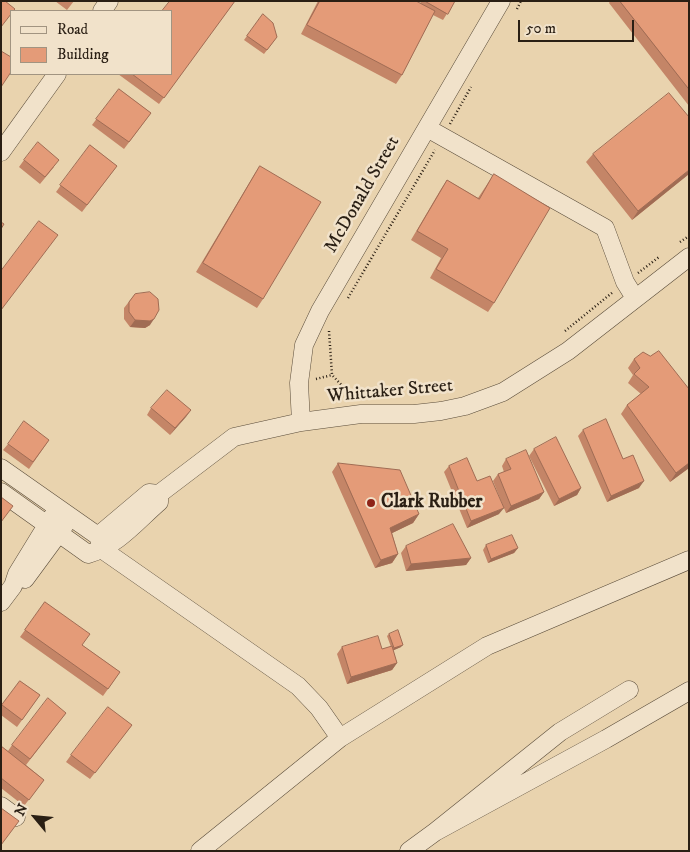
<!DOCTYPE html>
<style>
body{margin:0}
#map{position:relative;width:690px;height:852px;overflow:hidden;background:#e9d3ae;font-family:"IM FELL DW Pica",serif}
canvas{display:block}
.frame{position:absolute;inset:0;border:2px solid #2a1f14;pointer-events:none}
.legend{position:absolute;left:10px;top:10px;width:162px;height:65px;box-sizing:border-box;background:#f1e2ca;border:1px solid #a19481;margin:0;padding:6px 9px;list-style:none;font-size:15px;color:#2a1f14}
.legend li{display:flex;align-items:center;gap:10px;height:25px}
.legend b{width:25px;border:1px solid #a19481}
.north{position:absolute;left:10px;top:792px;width:50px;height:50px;-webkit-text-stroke:4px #f1e2ca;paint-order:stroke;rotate:298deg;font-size:14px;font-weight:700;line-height:20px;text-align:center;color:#2a1f14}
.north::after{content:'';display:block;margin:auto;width:18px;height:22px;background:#2a1f14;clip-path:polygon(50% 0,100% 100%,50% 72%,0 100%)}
.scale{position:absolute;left:518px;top:20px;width:116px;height:22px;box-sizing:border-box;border:2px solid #2a1f14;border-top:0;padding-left:6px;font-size:15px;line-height:18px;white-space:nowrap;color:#2a1f14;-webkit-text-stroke:4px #f1e2ca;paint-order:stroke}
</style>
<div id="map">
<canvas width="690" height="852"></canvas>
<div class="frame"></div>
<ul class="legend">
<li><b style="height:6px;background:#f1e2ca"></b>Road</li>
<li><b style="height:14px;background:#e49b78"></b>Building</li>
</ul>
<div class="north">N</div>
<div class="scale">50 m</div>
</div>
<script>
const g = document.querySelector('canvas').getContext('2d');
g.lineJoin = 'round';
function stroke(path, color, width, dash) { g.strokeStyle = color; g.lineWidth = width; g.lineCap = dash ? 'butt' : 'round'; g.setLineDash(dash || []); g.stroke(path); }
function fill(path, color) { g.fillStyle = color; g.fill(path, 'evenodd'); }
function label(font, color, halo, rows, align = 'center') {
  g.font = font + ' "IM FELL DW Pica",serif'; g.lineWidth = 5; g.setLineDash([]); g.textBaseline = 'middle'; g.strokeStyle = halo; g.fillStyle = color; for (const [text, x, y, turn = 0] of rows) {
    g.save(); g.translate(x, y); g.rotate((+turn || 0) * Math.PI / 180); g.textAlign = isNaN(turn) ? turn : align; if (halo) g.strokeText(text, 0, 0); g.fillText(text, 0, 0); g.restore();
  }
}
const minor = new Path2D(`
 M102,11l7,-10
 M427,128l178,100 20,54 10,16
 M1,152l56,-78
 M301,422l-2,-39 5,-38 16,-34 181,-310
 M1,468l97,68 5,14 195,136 21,22 21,30
 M1,492l87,62c29,-8 49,-33 71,-52v-8
 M98,536l51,-43 10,1 75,-57 67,-15 60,-8h53l27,-3 24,-5 38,-14 65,-41 121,-94
 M25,579l39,-53
 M1,602l12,-16 4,-12 35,-57
 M629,690l-69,42 -125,100 171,-93 83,-48
 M1,806l15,11
 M200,851l140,-113 147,-92 202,-86
 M409,851l26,-19`);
stroke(minor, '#5a4c3a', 19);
stroke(new Path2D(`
 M517,9l4,-8
 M450,124l21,-37
 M680,242l9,-6
 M638,273l21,-16
 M348,298l87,-148
 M329,331l3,44 23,24
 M565,331l48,-39
 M316,379l16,-4`), '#2a1f14', 2.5, [1, 2.5]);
stroke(minor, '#f1e2ca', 18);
fill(new Path2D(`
 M55,1h19l-7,9z
 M235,1l-76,103 -41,-30h53z
 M318,1h98l4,2 2,-2h33l-12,19 -10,-5 -31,60 -6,9 -95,-50z
 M610,1h79v105l-80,-103z
 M263,14l14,23 -13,17 -20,-14z
 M119,89l32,24 -27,36 -32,-24z
 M90,145l27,21 -35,46 -26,-20z
 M593,154l96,20 -57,46 -46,-58z
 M24,160l30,7 -14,17 -21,-17z
 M260,166l3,133 -6,9 -61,-36 58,-97z
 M494,174v129l-6,9 -58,-34 11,-20 -30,-18 30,-51 6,-9 31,18z
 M135,294l15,31 -5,3 -15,-1 -6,-8v-11z
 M634,359l55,30v79l-19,14 -49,-68 6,-9 14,-11 -13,-11 5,-8 -5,-7z
 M151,408l40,2 -21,25 -23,-20z
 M583,430l40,29 16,29 -32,14 -29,-66z
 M49,440l-20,29 -26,-19 5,-6z
 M534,449l47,39 -4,7 -23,11 -25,-50z
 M506,459l38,33 -5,7 -33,14 -13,-32 5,-7 6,-2 -2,-6z
 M338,463l81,51 -6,9 -21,10 6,21 -6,9 -17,5 -43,-96z
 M449,466l50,48 -32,14 -23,-56z
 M486,545l32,3 -4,5 -26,10 -5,-13z
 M406,546l65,12 -5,7 -60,6 -5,-18z
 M45,602l37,43 38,27 -17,24 -83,-59z
 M389,634l12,13 -8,3 4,13 -5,7 -45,14 -10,-30 5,-7 40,2 9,-2 -4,-11z
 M20,681l20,14 -23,32 -16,-12v-9z
 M66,713l-40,52 18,15 -20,26 -23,-18v-42l7,5 4,-6z
 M132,725l-42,54 -24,-17 5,-7z`), '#c48567');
fill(new Path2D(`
 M689,170v4l-57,46 6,-9z
 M154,319l-4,6 -5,3 -15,-1 5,-7z
 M191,410l-5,7 -16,18 5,-7z
 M689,463v5l-19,14 6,-9z
 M644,481l-5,7 -32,14 4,-6z
 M581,488l-4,7 -23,11 5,-7z
 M544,492l-5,7 -33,14 5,-7z
 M504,508l-5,6 -32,14 4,-7z
 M419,514l-6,9 -29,14 6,-9z
 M518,548l-4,5 -26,10 3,-4z
 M398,554l-6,9 -17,5 6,-8z
 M471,558l-5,7 -60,6 5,-7z
 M403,645l-2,2 -9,4 2,-3z
 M397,663l-5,7 -45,14 4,-7z`), '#a06c54');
const building = new Path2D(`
 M1,1h4l10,8 -2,2h-2v3l-10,13z
 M170,1h65l-71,97 -32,-24h39v-63h-9z
 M320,1h96l19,10 -33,64 -95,-50z
 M425,1h30l-7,13z
 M620,1h69v88z
 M263,14l10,9 4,14 -10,13 -20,-14z
 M1,51l10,6v15l-10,15z
 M119,89l32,24 -22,29 -33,-23z
 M669,93l20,24v53l-51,41 -45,-57z
 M38,142l21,18 -14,17 -21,-17z
 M90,145l27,21 -30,39 -27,-20z
 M260,166l61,36 -58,97 -60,-36z
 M494,174l56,34 -56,95 -58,-34 12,-20 -31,-18 30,-51 32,19z
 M39,221l19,14 -57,75v-39z
 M1,222l3,2 -3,5z
 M150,292l8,7 1,11 -5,9 -4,2 -15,-1 -6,-8v-10l6,-8z
 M659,351l30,38v74l-13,10 -49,-68 22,-18 -15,-13 6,-6 -6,-9 9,-7 7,4z
 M167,390l24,20 -16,18 -24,-20z
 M606,419l17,40 10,-4 11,26 -33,15 -28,-66z
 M24,421l25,19 -16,22 -25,-18z
 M556,437l25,51 -22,11 -25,-50z
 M526,450l18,42 -33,14 -13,-32 13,-5 -5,-10z
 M467,458l10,23 13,-5 14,32 -33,13 -22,-55z
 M338,463l62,7 19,44 -29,14 8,26 -17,6z
 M1,497l12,9 -12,16z
 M453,524l18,34 -60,6 -5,-18z
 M512,535l6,13 -27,11 -5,-14z
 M45,602l45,32 -8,11 38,27 -12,17 -83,-59z
 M398,630l5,15 -9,3 -5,-14z
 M378,636l4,13 10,-3 5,17 -46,14 -9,-30z
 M20,681l20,14 -18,25 -20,-15z
 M48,698l18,15 -36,46 -18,-14z
 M108,707l24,18 -37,48 -24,-18z
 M1,746l43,34 -15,20 -28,-22z
 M1,808l18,13 -18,24z`);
fill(building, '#e49b78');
stroke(building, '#a06c54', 1);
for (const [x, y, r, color] of [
 [371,503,5,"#8f2418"]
]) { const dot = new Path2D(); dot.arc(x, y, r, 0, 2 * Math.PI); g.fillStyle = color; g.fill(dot); stroke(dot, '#f1e2ca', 2); }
label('19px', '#2a1f14', '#f1e2ca', [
 ["McDonald Street",363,195,-60],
 ["Whittaker Street",390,392,-5]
]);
label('bold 19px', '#2a1f14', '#f1e2ca', [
 ["Clark Rubber",381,503]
], 'left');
</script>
